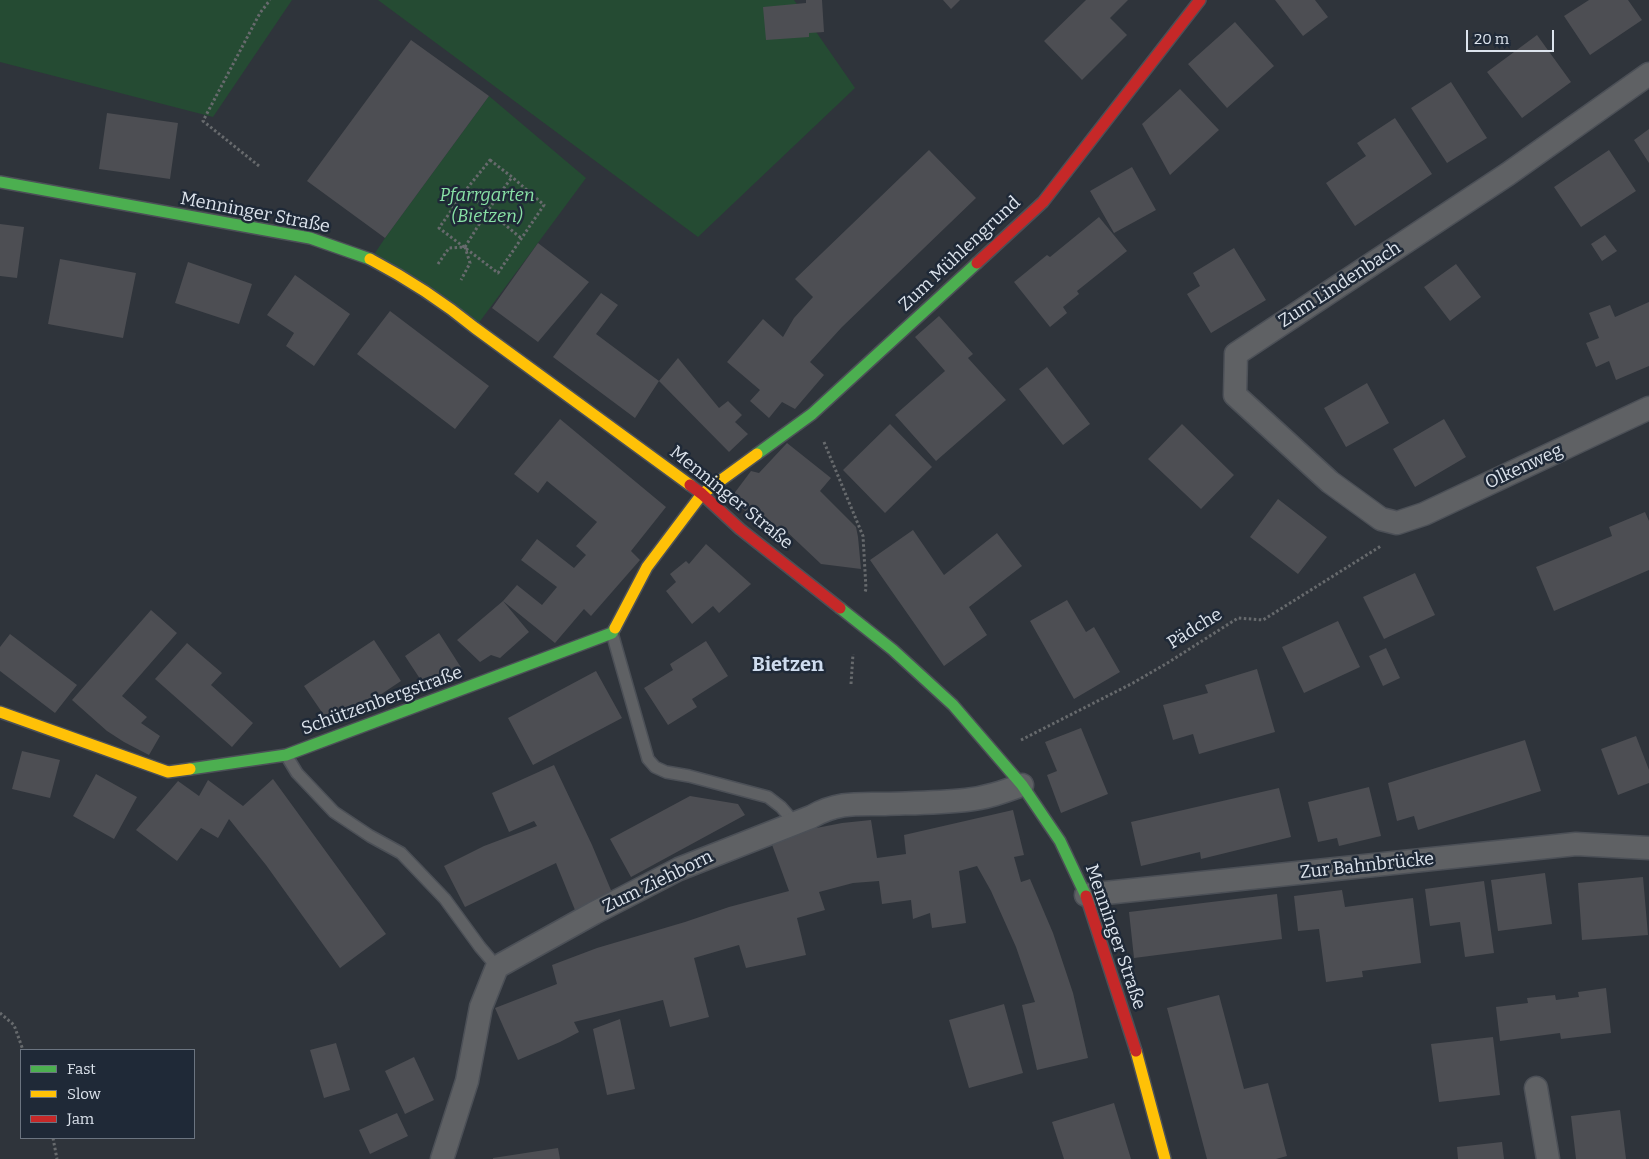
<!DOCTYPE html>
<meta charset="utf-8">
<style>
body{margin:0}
#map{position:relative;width:1649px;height:1159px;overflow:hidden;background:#2f343b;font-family:Bitter,serif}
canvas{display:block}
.legend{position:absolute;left:20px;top:1049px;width:175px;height:90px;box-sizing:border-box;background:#1f2937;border:1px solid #6b7480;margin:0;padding:6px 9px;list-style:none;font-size:15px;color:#dde4ed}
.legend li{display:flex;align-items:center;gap:10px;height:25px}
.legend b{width:25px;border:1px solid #6b7480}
.scale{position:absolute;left:1466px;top:30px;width:88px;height:22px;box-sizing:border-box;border:2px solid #dde4ed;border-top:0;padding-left:6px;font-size:15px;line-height:18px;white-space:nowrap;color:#dde4ed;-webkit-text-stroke:4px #1f2937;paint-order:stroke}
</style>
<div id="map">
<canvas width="1649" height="1159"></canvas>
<ul class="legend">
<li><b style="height:6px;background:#4caf50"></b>Fast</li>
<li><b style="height:6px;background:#ffc107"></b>Slow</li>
<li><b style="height:6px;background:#c62828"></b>Jam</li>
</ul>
<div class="scale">20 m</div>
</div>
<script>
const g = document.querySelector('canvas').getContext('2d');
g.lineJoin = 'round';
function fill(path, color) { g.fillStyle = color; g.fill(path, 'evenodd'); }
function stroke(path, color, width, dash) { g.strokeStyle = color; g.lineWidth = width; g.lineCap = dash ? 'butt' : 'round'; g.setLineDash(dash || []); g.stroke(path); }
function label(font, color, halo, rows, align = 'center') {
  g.font = font + ' Bitter,serif'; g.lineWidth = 5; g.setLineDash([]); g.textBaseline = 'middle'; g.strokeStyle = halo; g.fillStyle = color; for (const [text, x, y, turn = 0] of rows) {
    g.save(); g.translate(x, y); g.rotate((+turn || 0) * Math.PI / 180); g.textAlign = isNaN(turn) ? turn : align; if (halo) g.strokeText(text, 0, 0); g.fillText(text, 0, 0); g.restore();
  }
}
fill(new Path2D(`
 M0,0h292l-79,117 -213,-55z
 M378,0h416l61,88 -157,149z
 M489,96l97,82 -111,150 -104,-69 14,-21z`), '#254b33');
fill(new Path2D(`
 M806,0h16l2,32 -15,1v4l-43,3 -3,-33 43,-4z
 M943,0h17l-9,9z
 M1086,0h42l-18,18 17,17 -45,45 -38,-39z
 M1275,0h40l13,17 -25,19z
 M1589,0h39l14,20 -52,35 -26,-39z
 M1235,22l39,44 -47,42 -39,-44z
 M1537,35l34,47 -49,36 -35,-46z
 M411,40l78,56 -104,142 -78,-57z
 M1451,82l36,56 -40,25 -36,-55z
 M1180,89l39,41 -49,45 -28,-51z
 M107,113l71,10 -8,56 -71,-10z
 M1395,118l37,56 -77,52 -29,-43 40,-27 -9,-13z
 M1649,129v34l-15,-23z
 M929,150l47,48 -134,129 -32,35 14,13 -29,34 -13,-7 -13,16 -19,-17 10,-11 -33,-28 36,-43 20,18 11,-19 19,-21 -18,-18z
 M1609,150l27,41 -55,36 -27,-40z
 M1132,167l24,43 -42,23 -24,-42z
 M1099,217l28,34 -50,40 2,3 -16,13 4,6 -17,14 -36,-45 33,-27 3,2z
 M0,224l24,3 -7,51 -17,-2z
 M1605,235l12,16 -15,10 -11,-17z
 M538,243l51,39 -51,60 -46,-34z
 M1234,248l32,52 -55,33 -24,-39 13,-8 -7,-13z
 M60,259l76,14 -13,65 -75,-14z
 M188,262l64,22 -13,40 -64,-21z
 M1456,264l25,33 -31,24 -26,-34z
 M295,275l55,39 -36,52 -28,-20 8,-13 -27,-18z
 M601,293l17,12 -22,29 63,47 -24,37 -82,-61z
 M1649,302v64l-33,14 -7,-19 -13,6 -10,-24 13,-5 -10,-25 21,-8 5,12z
 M390,311l99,75 -34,43 -98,-75z
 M939,316l34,38 -5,4 38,42 -70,61 -41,-46 50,-44 -30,-34z
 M678,358l41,50 9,-7 14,14 -7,7 13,12 -19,18 -70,-71z
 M1047,367l43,57 -27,21 -44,-56z
 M1367,383l22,40 -43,24 -22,-39z
 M560,419l106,88 -35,44 9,9 -49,56 -7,-7 -29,34 -52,-42 26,31 -29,26 -9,-3 -11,7 -23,-22 46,-39 14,-16 25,20 15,-18 -36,-27 16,-21 37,29 12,-13 -10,-9 21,-24 -50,-41 -9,12 -24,-19z
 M1444,419l22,38 -51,30 -22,-38z
 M890,424l42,43 -47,46 -42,-43z
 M1182,424l52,51 -33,34 -53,-50z
 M787,443l44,35 -11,13 36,36 2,10 3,32 -40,-5 -36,-34 -7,7 -48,-38 21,-28 8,2z
 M1278,499l49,38 -29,37 -48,-37z
 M1645,512l4,9v49l-95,41 -18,-44 76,-31 -3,-9z
 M913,530l31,45 53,-42 25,33 -53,41 18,28 -43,31 -74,-106z
 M706,544l45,40 -32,29 -6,-7 -21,18 -26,-33 10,-9 -6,-8 16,-13 3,3z
 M1415,573l20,42 -51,24 -21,-42z
 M1067,600l19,32 8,-5 26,45 -46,27 -44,-78z
 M151,610l26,23 -55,63 25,21 -6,6 19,13 -11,19 -25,-13 -17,-11 -35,-31z
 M1338,621l22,46 -56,26 -22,-46z
 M439,633l23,36 -34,22 -23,-35z
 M10,634l67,51 -22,28 -55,-42v-24z
 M374,640l27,41 -69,46 -28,-41z
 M706,641l22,35 -36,23 5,8 -29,18 -24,-37 29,-18 -3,-6z
 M187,643l35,30 -11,12 42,38 -21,24 -77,-68z
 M1386,648l14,30 -17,8 -14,-30z
 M1257,669l18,63 -76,22 -6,-20 -20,6 -10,-35 45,-12 -3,-8z
 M596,671l26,47 -89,47 -25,-47z
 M1081,728l27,66 -47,19 -14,-38 10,-4 -12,-29z
 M1636,736l13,34v13l-31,12 -17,-46z
 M1525,740l16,51 -123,39 -4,-14 -17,5 -9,-38z
 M22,751l38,9 -10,38 -38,-9z
 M554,765l38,80 21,50 -38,15 -19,-47 -91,44 -21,-41 40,-20 53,-20 -3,-5 -25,11 -17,-39z
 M96,774l41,23 -23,42 -41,-23z
 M273,779l113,155 -46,34 -74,-103 -37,-46 -11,19 -17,-10 -24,33 -41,-31 42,-49 21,15 9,-16 35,26z
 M1369,787l12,49 -42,10 -2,-8 -19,4 -10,-40z
 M1279,788l12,49 -90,22 -1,-7 -59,14 -10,-44z
 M690,796l48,8 7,11 -114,62 -21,-38z
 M1013,810l11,45 -10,2 7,25 9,-3 23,54 20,60 15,65 -51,12 -15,-65 13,-3 -19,-55 -25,-56 -14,-25 -18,5 7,52 -34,5 -2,-15 -17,6 -2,-19 -29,4 -3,-23 -26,2 -34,9 6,18 -28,8 9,37 -60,13 -7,-23 -45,13 15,59 -39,10 -7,-27 -89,22 5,10 -19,10 -42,18 -23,-52 62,-24 -5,-19 45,-17 88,-26 44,-15 60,-16 -18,-49 30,-11 41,-8 29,-3 6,38 29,-4 -2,-19z
 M1545,873l7,51 -54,7 -7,-51z
 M1643,877l5,58 -66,5 -4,-57z
 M1484,881l10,72 -29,4 -5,-35 -30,4 -5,-37z
 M1342,890l3,17 68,-9 8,65 -59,8 1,6 -37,5 -7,-53 -21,2 -4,-35z
 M1277,894l5,45 -148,19 -5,-46z
 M1606,988l5,45 -50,6 -1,-6 -60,8 -4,-34 32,-4 -1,-5 28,-3 1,5 23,-3 -1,-5z
 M1219,995l25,94 24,-6 19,73 -11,3h-69l-40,-151z
 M1004,1004l19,69 -54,15 -20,-68z
 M620,1019l15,70 -28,6 -14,-66z
 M1493,1037l7,58 -61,7 -8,-58z
 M336,1043l14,47 -26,8 -14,-48z
 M414,1057l20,43 -29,14 -20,-43z
 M1114,1103l17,56h-67l-12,-37z
 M1620,1110l6,49h-50l-5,-43z
 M397,1113l11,23 -38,18 -11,-24z
 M1502,1142l2,17h-46l-1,-12z
 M558,1148l2,11h-67v-1z`), '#4d4e53');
const lane = new Path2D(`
 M612,633l36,126 7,8 11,5 23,4 79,21 13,10 14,16
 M286,755l11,18 37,39 36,24 31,17 44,46 35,48 17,20`);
const street = new Path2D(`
 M1649,74l-141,100 -272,180 -1,41 95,87 51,37 16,4 27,-9 225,-106
 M1086,895l490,-51 73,4
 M1536,1088l12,71
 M442,1159l25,-78 14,-74 16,-40 97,-54 85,-44 132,-52c26,-15 45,-13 74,-13 27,-1 54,-1 81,-4 20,-2 37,-8 56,-15`);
const fast = new Path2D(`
 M0,182l310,56 60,21
 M757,454l55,-40 165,-151
 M840,608l53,42 60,55 69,80 38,56 26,55
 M190,769l96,-14 326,-122 3,-5`);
const slow = new Path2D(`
 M370,259c38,20 72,42 105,69l215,157
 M615,628l32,-61 55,-73 55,-40
 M0,712l168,60 22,-3
 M1136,1051l29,108`);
const jam = new Path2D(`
 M977,263l66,-61 157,-202
 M690,485l12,9 38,35 100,79
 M1086,896l50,155`);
stroke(lane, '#4c5057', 14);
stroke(street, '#4c5057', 25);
stroke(fast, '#4c5057', 14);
stroke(slow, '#4c5057', 14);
stroke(jam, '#4c5057', 14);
stroke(new Path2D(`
 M490,160l22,17 32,28 -46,68 -59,-45 26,-37z
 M259,166l-56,-45 57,-108 10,-13
 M465,191l57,48
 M465,247l23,-37 24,-33
 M438,264l11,-16 16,-1 5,16 -9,17
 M824,442l39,94 3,53 -1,3
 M851,684l2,-30
 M1021,740l112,-57 36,-21 69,-44 25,2 118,-74
 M0,1013l14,12 9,25
 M53,1138l4,21`), '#676a6d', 3, [2.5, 2.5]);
stroke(lane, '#5f6164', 11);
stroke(street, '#5f6164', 22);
stroke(fast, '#4caf50', 11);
stroke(slow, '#ffc107', 11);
stroke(jam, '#c62828', 11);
label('italic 18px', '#89e2a6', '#1f2937', [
 ["Pfarrgarten",487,196],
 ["(Bietzen)",487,217]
]);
label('18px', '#dde4ed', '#1f2937', [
 ["Menninger Straße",255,213,11],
 ["Zum Mühlengrund",960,254,-43],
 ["Zum Lindenbach",1340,285,-33],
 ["Olkenweg",1524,467,-25],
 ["Menninger Straße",731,498,39],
 ["Pädche",1195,629,-32],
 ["Schützenbergstraße",382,701,-20],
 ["Zur Bahnbrücke",1367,866,-6],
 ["Zum Ziehborn",658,882,-26],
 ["Menninger Straße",1115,937,71]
]);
label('bold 20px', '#cfdcee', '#1f2937', [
 ["Bietzen",788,665]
]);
</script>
